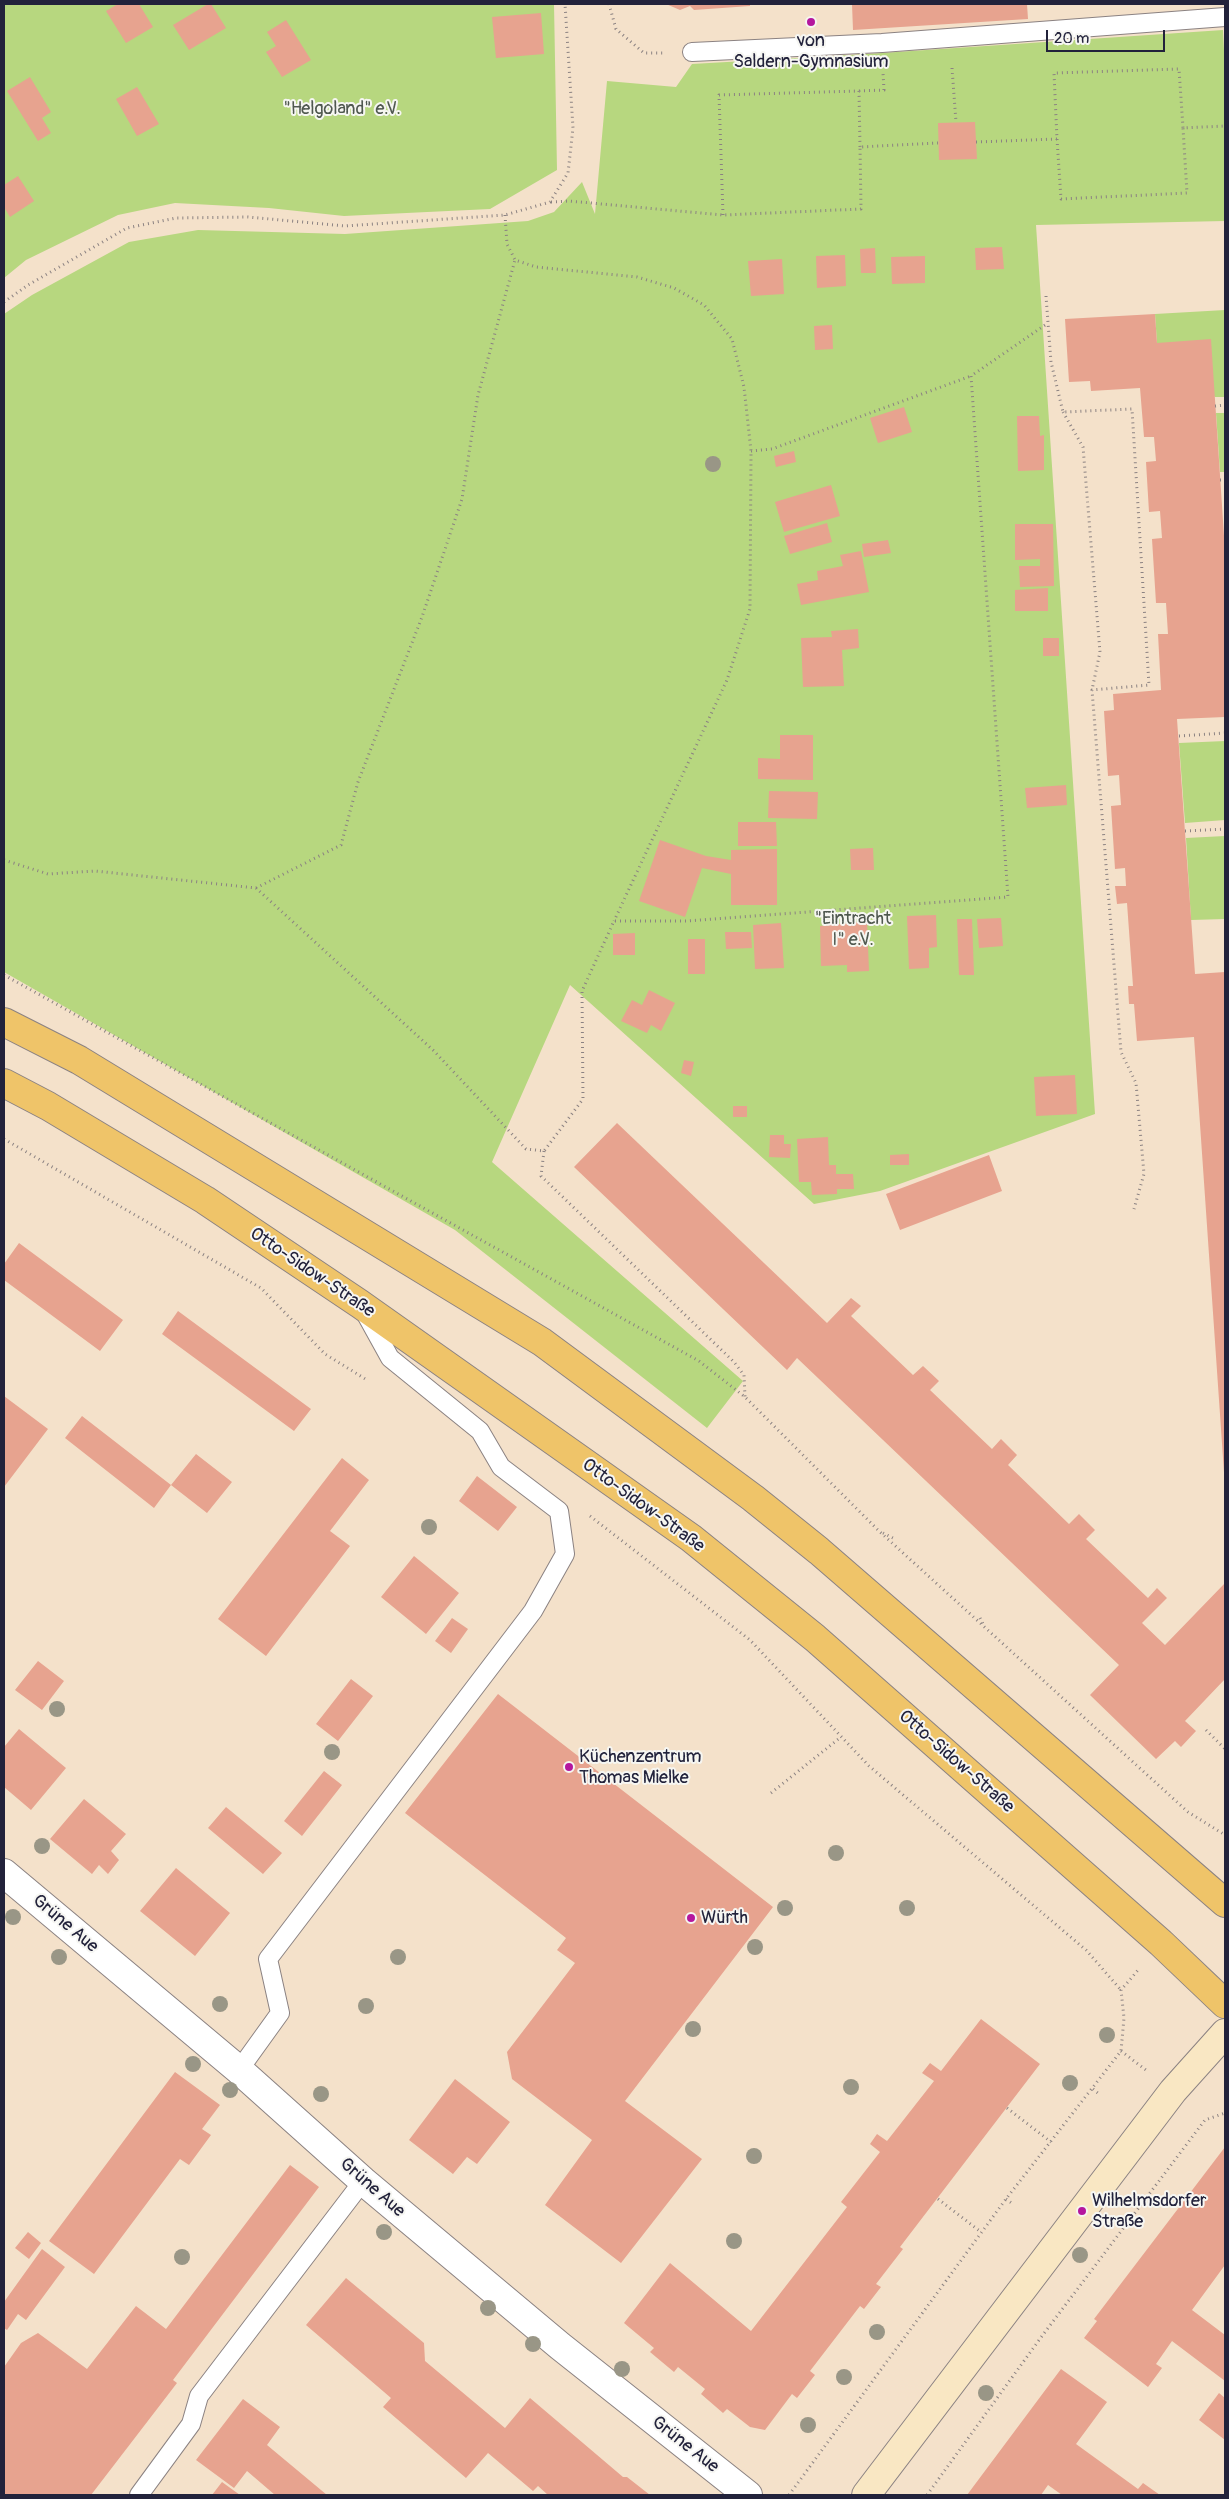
<!DOCTYPE html>
<meta charset="utf-8">
<style>
body{margin:0}
#map{position:relative;width:1229px;height:2499px;overflow:hidden;background:#f4e1ca;font-family:Pangolin,sans-serif}
canvas{display:block}
.frame{position:absolute;inset:0;border:5px solid #22223b;pointer-events:none}
.scale{position:absolute;left:1046px;top:30px;width:119px;height:22px;box-sizing:border-box;border:2px solid #22223b;border-top:0;padding-left:6px;font-size:15px;line-height:18px;white-space:nowrap;color:#22223b;-webkit-text-stroke:4px #f6f6f2;paint-order:stroke}
</style>
<div id="map">
<canvas width="1229" height="2499"></canvas>
<div class="frame"></div>
<div class="scale">20 m</div>
</div>
<script>
const g = document.querySelector('canvas').getContext('2d');
g.lineJoin = 'round';
function fill(path, color) { g.fillStyle = color; g.fill(path, 'evenodd'); }
function stroke(path, color, width, dash) { g.strokeStyle = color; g.lineWidth = width; g.lineCap = dash ? 'butt' : 'round'; g.setLineDash(dash || []); g.stroke(path); }
function label(font, color, halo, rows, align = 'center') {
  g.font = font + ' Pangolin,sans-serif'; g.lineWidth = 4; g.setLineDash([]); g.textBaseline = 'middle'; g.strokeStyle = halo; g.fillStyle = color; for (const [text, x, y, turn = 0] of rows) {
    g.save(); g.translate(x, y); g.rotate((+turn || 0) * Math.PI / 180); g.textAlign = isNaN(turn) ? turn : align; if (halo) g.strokeText(text, 0, 0); g.fillText(text, 0, 0); g.restore();
  }
}
fill(new Path2D(`
 M4,4h550l3,166 -67,39 -146,7 -75,-8 -94,-5 -57,12 -92,45 -22,18z
 M1223,30l2,41v150l-189,4 59,889 -215,77 -66,13 -244,-219 -78,177 251,219 -36,47 -252,-198 -451,-258v-658l28,-19 97,-53 69,-12 147,4 183,-13 26,-9 28,-30 13,32 12,-133 69,6 16,-23 175,-10z
 M1225,310v87h-10l-58,-54 -2,-29z
 M1216,413h9v59h-5z
 M1225,741v79l-40,3 -6,-80z
 M1225,836v83l-34,1 -5,-82z`), '#b7d77f');
fill(new Path2D(`
 M118,4h21l14,23 -27,16 -20,-32z
 M208,4h3l15,24 -37,22 -16,-25z
 M666,4h84v2l-56,4 -4,-4 -10,4z
 M852,4h175l1,15 -175,11z
 M541,13l3,41 -48,4 -4,-41z
 M286,20l25,40 -29,17 -16,-25 10,-6 -9,-14z
 M30,77l21,35 -9,6 9,15 -13,8 -31,-50z
 M137,87l22,37 -22,12 -21,-37z
 M975,122l2,37 -38,1 -1,-37z
 M18,176l16,25 -24,16 -6,-10v-22z
 M1002,247l2,22 -28,1 -1,-22z
 M875,248l1,25h-15l-1,-24z
 M845,255l1,31 -29,2 -1,-32z
 M925,256v27l-33,1 -1,-27z
 M782,259l2,35 -33,2 -3,-35z
 M1155,314l2,29 54,-4 14,212v166l-48,2 18,255 30,-2v515l-31,-450 -57,4 -3,-37h-5l-1,-18h5l-6,-83 -10,1 -2,-18h11l-1,-18 -10,1 -4,-63 10,-1 -1,-14 -1,-16 -11,1 -4,-65 10,-1 -1,-16 48,-4 -3,-56h10l-2,-31h-10l-4,-64 10,-1 -2,-27 -11,1 -3,-50 10,-1 -2,-24h-10l-4,-49 -49,3 -1,-10 -21,1 -4,-63z
 M832,325l1,24 -18,1 -1,-24z
 M904,407l8,25 -34,11 -8,-25z
 M1017,416h22l1,20 4,-1v35l-26,1z
 M794,451l2,11 -20,5 -2,-11z
 M831,485l9,31 -56,16 -9,-30z
 M827,523l5,19 -42,12 -6,-18z
 M1015,524h38l1,62 -34,1 -1,-21h21v-7l-25,1z
 M888,540l3,13 -27,4 -2,-13z
 M861,551l8,41 -68,13 -4,-21 21,-4 -1,-9 26,-5 -3,-11z
 M1048,588v23h-33v-21z
 M858,629l1,19 -17,2 2,36 -41,1 -2,-49 31,-1 -1,-6z
 M1043,638h16v18h-16z
 M780,735h33v45l-55,-1v-21l22,1z
 M1066,785l1,20 -40,3 -2,-20z
 M769,791l49,1 -1,27 -49,-1z
 M738,822h38l1,24h-39z
 M660,840l46,16 25,4v-10l46,-1v56h-46v-31l-29,-6 -17,49 -46,-16z
 M873,848l1,22h-23l-1,-21z
 M936,915l1,32 -8,1v20l-20,1 -2,-53z
 M1001,918l2,28 -24,2 -2,-29z
 M957,919h15l2,56h-15z
 M867,921l2,50 -22,1v-7l-26,1 -1,-40z
 M781,923l3,45 -29,1 -2,-44z
 M725,932h26l1,16 -26,1z
 M635,933v22h-22v-21z
 M688,939h17v35h-17z
 M649,990l26,13 -14,28 -10,-6 -4,8 -26,-12 11,-21 10,5z
 M684,1060l10,2 -3,14 -10,-3z
 M1075,1075l2,39 -41,2 -2,-39z
 M733,1106h14v11h-14z
 M617,1123l210,200 24,-25 10,8 -10,10 62,59 10,-9 16,15 -9,9 62,59 9,-10 16,16 -9,10 61,59 10,-10 16,16 -9,9 62,59 9,-10 10,10 -25,25 23,22 60,-62v96l-40,42 11,10 -15,16 -6,-6 -19,18 -66,-64 29,-30 -322,-307 -10,12 -213,-203z
 M770,1135h14v9h7l-1,14 -21,-1z
 M828,1137l1,28h7v9h17l1,15h-17v5l-25,1 -1,-13h-12l-2,-43z
 M909,1154v11h-19v-10z
 M989,1155l13,36 -102,39 -14,-36z
 M19,1243l104,77 -23,31 -96,-71v-16z
 M178,1311l133,98 -17,22 -132,-97z
 M4,1396l44,33 -44,58z
 M82,1416l89,69 25,-31 36,28 -25,31 -36,-28 -17,23 -89,-70z
 M342,1458l27,22 -39,51 20,15 -84,110 -48,-37z
 M477,1476l40,31 -19,24 -39,-30z
 M414,1556l45,37 -33,41 -45,-37z
 M452,1618l16,11 -17,24 -16,-12z
 M38,1661l26,20 -22,29 -27,-20z
 M351,1679l22,17 -35,45 -22,-17z
 M498,1694l275,213 -148,194 77,58 -81,104 -76,-58 47,-65 -80,-61 -5,-27 68,-89 -18,-13 9,-12 -161,-125z
 M19,1729l47,39 -35,42 -27,-23v-40z
 M324,1771l18,14 -40,51 -18,-15z
 M84,1799l42,35 -15,17 8,9 -11,14 -9,-9 -7,9 -42,-35z
 M226,1807l56,46 -19,21 -55,-46z
 M176,1868l54,45 -35,43 -55,-45z
 M981,2019l59,45 -140,183 3,2 -27,35 5,3 -17,22 -4,-3 -50,65 5,4 -18,23 -5,-4 -27,36 -15,-3 -23,-18 -4,4 -22,-19 4,-5 -27,-22 -4,5 -24,-20 4,-4 -30,-25 46,-60 81,68 96,-124 -6,-5 39,-50 -10,-8 7,-10 10,7 47,-60 -12,-8 8,-10 11,8z
 M175,2072l45,33 -18,24 9,6 -22,30 -9,-6 -86,115 -45,-33z
 M455,2079l55,43 -33,42 -10,-7 -14,17 -44,-34z
 M1225,2147v118l-33,45 33,25v46l-53,-40 -16,23 6,4 -14,19 -64,-49 13,-17 -3,-2z
 M290,2165l29,22 -146,193 4,3 -86,112h-87v-128l17,-24 17,-10 49,36 49,-63 30,23z
 M28,2232l13,11 -12,16 -14,-11z
 M42,2249l23,18 -39,53 -8,-6 -11,16 -3,-2v-26z
 M346,2278l78,65 1,18 80,67 25,-30 93,79h4l23,18h-102l-10,-9 -5,5 -45,-38 -22,25 -83,-71 8,-9 -85,-73z
 M1061,2369l46,33 -31,42 62,45 5,-6 17,12h-98l-14,-10 -7,10h-74z
 M1219,2393l6,5v42l-26,-20z
 M243,2399l37,28 -13,18 60,50h-52l-28,-24 -13,17 -38,-28z
 M222,2482l18,13h-28z`), '#e7a38f');
const service = new Path2D(`
 M692,52l190,-9 343,-26
 M239,2070l41,-57 -12,-54 265,-348 32,-57 -6,-43 -58,-44 -21,-36 -90,-73 -26,-47
 M139,2495l52,-71 8,-28 164,-215`);
const minor = new Path2D(`
 M4,1873l235,197 124,111 197,165 188,149`);
const secondary = new Path2D(`
 M866,2495l307,-404 52,-58`);
const primary = new Path2D(`
 M4,1022l75,38 463,282 211,156 66,53 406,352
 M4,1083l44,23 157,94 155,104 331,234 124,100 346,305 64,61`);
stroke(service, '#8b8282', 20);
stroke(minor, '#8b8282', 30);
stroke(secondary, '#8b8282', 30);
stroke(primary, '#8b8282', 30);
stroke(new Path2D(`
 M609,4l7,25 28,24h20
 M952,68l4,54
 M859,91l25,-1 -1,-17
 M1057,139l4,60 126,-6 -4,-65
 M976,142l81,-3 -3,-66 125,-4 4,59 42,-2
 M551,202l18,-1 154,14 138,-6 -1,-62 78,-4
 M505,215l2,29 8,16 21,7 101,10 37,11 30,17 28,34 12,48 7,64 -1,158 -23,71 -113,241
 M723,215l-4,-120 140,-4 1,56
 M1046,296l5,66 12,50 69,-3 17,276 -57,5 29,362 15,31 8,91 -10,35
 M4,302l24,-17 99,-57 49,-10 72,-1 97,9 160,-11 45,-13 18,-29 5,-45 -8,-124
 M1215,406l10,-1
 M1063,412l20,35 17,205 -8,38
 M751,451l21,-2 199,-73
 M1220,480h5
 M1179,736l46,-3
 M1185,831l40,-2
 M4,860l44,14 47,-3 161,17 178,163 92,98 18,2 39,-52 -1,-108 32,-70h73l321,-24 -37,-521 77,-53
 M256,888l85,-43 17,-63 64,-165 40,-118 16,-104 37,-135
 M4,975l695,386 46,36 135,135 308,280 37,23
 M4,1139l257,149 64,66 42,26
 M544,1151l-3,25 193,186 10,13 1,22
 M590,1516l160,124 119,126 217,184 35,40
 M883,1533l10,5
 M980,1618l4,8
 M1206,1730l19,19
 M771,1793l70,-56
 M1121,2051l25,19
 M1093,2089l7,6
 M1007,2108l44,34
 M938,2199l43,33
 M1006,2199l7,5
 M789,2495l217,-296 115,-148 3,-33 -3,-28 18,-21
 M927,2495l115,-159 163,-216 20,-7`), '#8b8282', 3, [1, 4]);
stroke(service, '#fff', 18);
stroke(minor, '#fff', 28);
stroke(secondary, '#f9e7c3', 28);
stroke(primary, '#efc469', 28);
g.fillStyle = '#999686';
for (const [x, y] of [
 [713,464],
 [429,1527],
 [57,1709],
 [332,1752],
 [42,1846],
 [836,1853],
 [785,1908],
 [907,1908],
 [13,1917],
 [755,1947],
 [59,1957],
 [398,1957],
 [220,2004],
 [366,2006],
 [693,2029],
 [1107,2035],
 [193,2064],
 [1070,2083],
 [851,2087],
 [230,2090],
 [321,2094],
 [754,2156],
 [384,2232],
 [734,2241],
 [1080,2255],
 [182,2257],
 [488,2308],
 [877,2332],
 [533,2344],
 [622,2369],
 [844,2377],
 [986,2393],
 [808,2425]
]) { g.beginPath(); g.arc(x, y, 8, 0, 2 * Math.PI); g.fill(); }
for (const [x, y, r, color] of [
 [811,22,5,"#b5179e"],
 [569,1767,5,"#b5179e"],
 [691,1918,5,"#b5179e"],
 [1082,2211,5,"#b5179e"]
]) { const dot = new Path2D(); dot.arc(x, y, r, 0, 2 * Math.PI); g.fillStyle = color; g.fill(dot); stroke(dot, '#f6f6f2', 2); }
label('18px', '#22223b', '#f6f6f2', [
 ["von",811,41,"center"],
 ["Saldern-Gymnasium",811,62,"center"],
 ["Küchenzentrum",579,1757],
 ["Thomas Mielke",579,1778],
 ["Würth",701,1918],
 ["Wilhelmsdorfer",1092,2201],
 ["Straße",1092,2222]
], 'left');
label('18px', '#4f584f', '#f6f6f2', [
 ["\"Helgoland\" e.V.",342,109],
 ["\"Eintracht",853,919],
 ["I\" e.V.",853,940]
]);
label('18px', '#22223b', '#f6f6f2', [
 ["Otto-Sidow-Straße",312,1273,34],
 ["Otto-Sidow-Straße",643,1506,36],
 ["Otto-Sidow-Straße",956,1762,41],
 ["Grüne Aue",65,1924,40],
 ["Grüne Aue",372,2188,41],
 ["Grüne Aue",685,2445,38]
]);
</script>
